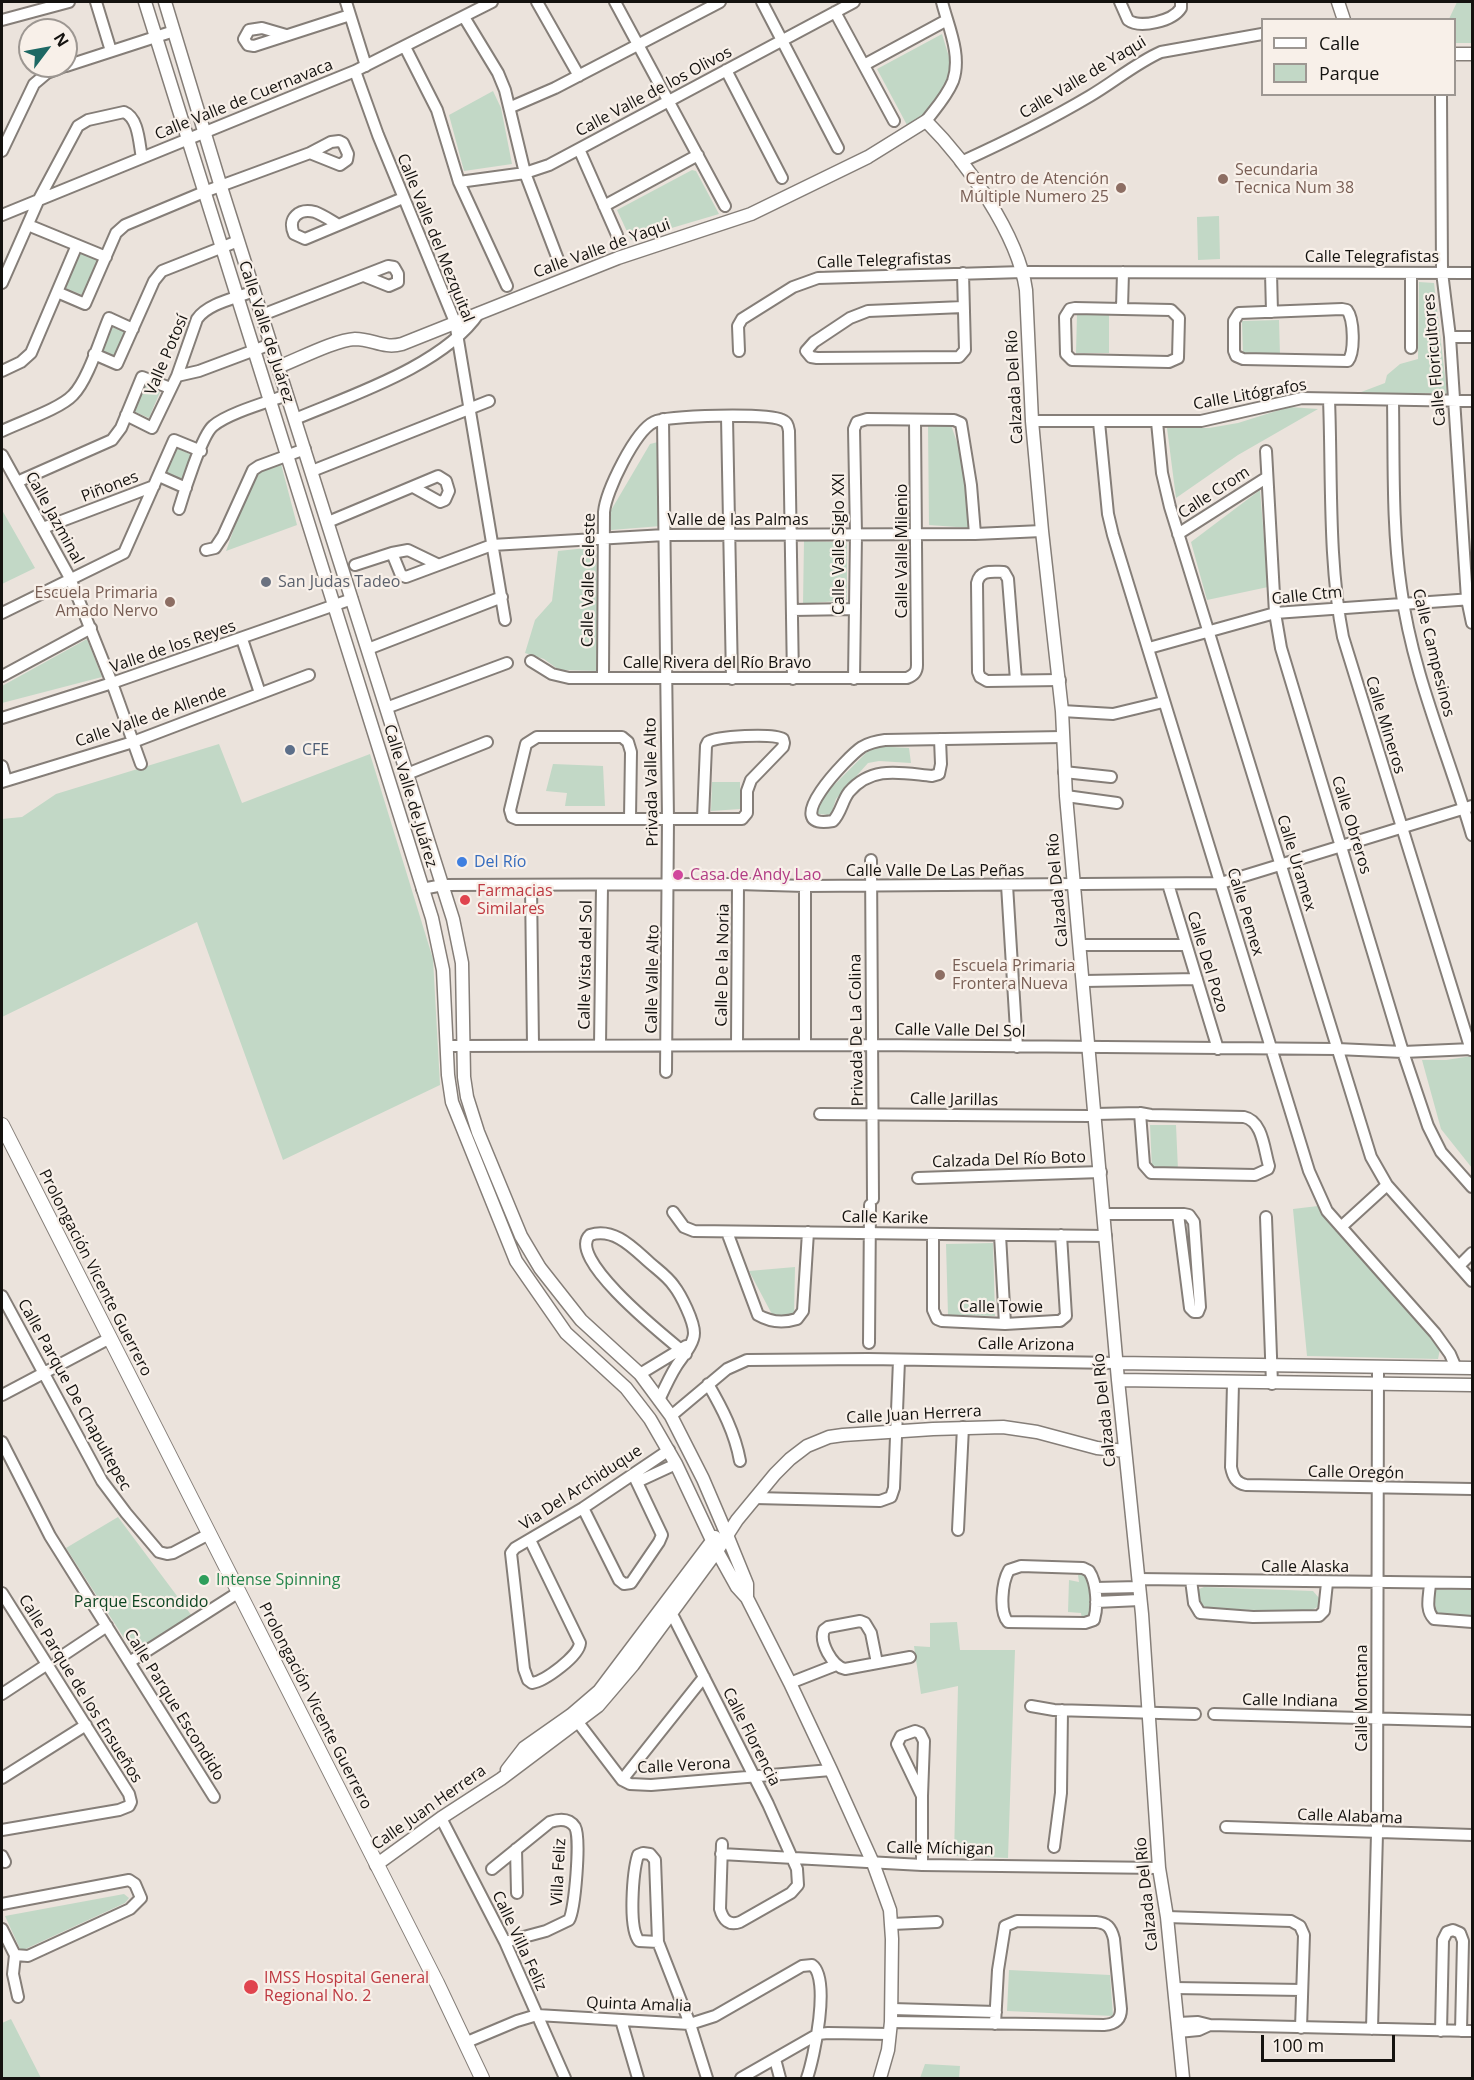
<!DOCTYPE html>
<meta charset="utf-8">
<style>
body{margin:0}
#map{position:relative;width:1474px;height:2080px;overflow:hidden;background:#ebe3dc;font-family:"Open Sans",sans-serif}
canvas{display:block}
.frame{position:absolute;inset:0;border:3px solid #14120f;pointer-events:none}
.legend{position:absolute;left:1261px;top:18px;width:195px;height:78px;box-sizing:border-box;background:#f8f0e9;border:2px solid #9d9792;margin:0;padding:8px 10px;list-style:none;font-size:18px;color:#14120f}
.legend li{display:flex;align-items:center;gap:12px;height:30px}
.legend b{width:30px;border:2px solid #9d9792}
.north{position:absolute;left:18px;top:18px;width:60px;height:60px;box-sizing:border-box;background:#f8f0e9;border:2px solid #9d9792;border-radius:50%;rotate:58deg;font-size:16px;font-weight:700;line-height:24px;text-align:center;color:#14120f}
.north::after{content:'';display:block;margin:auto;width:21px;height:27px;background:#1d6864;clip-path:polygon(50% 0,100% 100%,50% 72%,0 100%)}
.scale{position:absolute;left:1261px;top:2035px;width:134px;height:27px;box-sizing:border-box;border:3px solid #14120f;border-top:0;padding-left:8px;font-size:18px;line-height:21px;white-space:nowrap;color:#14120f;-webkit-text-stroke:4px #f8f0e9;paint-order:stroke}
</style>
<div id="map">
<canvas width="1474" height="2080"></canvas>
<div class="frame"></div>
<ul class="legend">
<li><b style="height:8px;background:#fff"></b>Calle</li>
<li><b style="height:16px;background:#c2d8c6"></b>Parque</li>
</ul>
<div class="north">N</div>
<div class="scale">100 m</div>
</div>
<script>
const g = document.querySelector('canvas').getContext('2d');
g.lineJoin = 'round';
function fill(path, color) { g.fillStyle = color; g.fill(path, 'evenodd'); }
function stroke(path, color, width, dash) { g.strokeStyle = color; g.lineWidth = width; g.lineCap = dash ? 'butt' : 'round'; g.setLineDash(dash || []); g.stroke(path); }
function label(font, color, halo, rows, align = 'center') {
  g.font = font + ' "Open Sans",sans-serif'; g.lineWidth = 4.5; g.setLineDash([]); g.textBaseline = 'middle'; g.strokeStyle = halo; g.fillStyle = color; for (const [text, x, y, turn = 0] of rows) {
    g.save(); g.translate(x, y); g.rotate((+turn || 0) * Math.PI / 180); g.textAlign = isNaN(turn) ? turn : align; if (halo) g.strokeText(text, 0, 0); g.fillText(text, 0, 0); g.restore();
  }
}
fill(new Path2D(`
 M1457,2h15v41h-17l-1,-23 -5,-1z
 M942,34l7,23v19l-8,15 -21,27 -13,7 -30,-56z
 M493,91l8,17 11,56 -48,7 -15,-56z
 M692,170l4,1 23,43 -88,26 -14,-30z
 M1219,216l1,43 -22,1 -1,-43z
 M80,251l18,7 -15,37 -19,-7z
 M1419,282l15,1 13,110 -91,1 29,-11 2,-8 13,-11 18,-5z
 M1077,314h32v39h-33z
 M1279,320l1,35 -37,1 -1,-35z
 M110,326l18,7 -10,25 -18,-7z
 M145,384l15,8 -11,26 -16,-7z
 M1289,407l29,2 -80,46 -62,43 -9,-70h42l29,-5z
 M928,425h23l10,29 9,74 -41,-3z
 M658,442l3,84 -50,4 -1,-18 40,-68z
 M177,448l19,9 -12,27 -19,-8z
 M280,460l17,65 -71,26 29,-81z
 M1260,490l8,97 -61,13 -16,-58z
 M2,510l33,58 -33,16z
 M804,541l43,1v58l-44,4z
 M596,547l4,124 -41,-1 -15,-11 -19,-6 10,-33 17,-19 6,-50z
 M87,639l15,38 -100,26v-17z
 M219,744l23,59 128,-49 63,205 7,126 -157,75 -86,-238 -195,95v-198l20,-2 34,-23z
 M873,746l36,2 2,15 -32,-2 -11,2 -32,36 -5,16 -14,-1 -1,-11z
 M553,764l50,2 2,40h-40l2,-13 -21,-2z
 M712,782h28v27l-29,2z
 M1472,1056v112l-31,-39 -19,-69h24z
 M1150,1125h26l2,45 -26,-1z
 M1318,1206l122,143 -2,10 -131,-3 -14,-147z
 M993,1243l2,73 -47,-1 -2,-71z
 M795,1267l-1,50 -20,1 -25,-47z
 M118,1517l74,99 -59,36 -67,-104z
 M1078,1575h11l3,45 -10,-1 -1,-6 -13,-1 1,-32 10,2z
 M1204,1587l109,4 6,7 -1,9 -9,4 -103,-2 -7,-6v-14z
 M1437,1589l35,1v27h-30l-6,-5 -2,-19z
 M957,1622l3,28h55l-7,208 -54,-2 4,-170 -37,8 -7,-48 16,1v-24z
 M124,1894l5,4 -4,5 -104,48 -16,-35z
 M1009,1970l101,5 3,41 -106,-5z
 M11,2019l30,59h-39v-55z
 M925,2064l35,2 -1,12h-39z`), '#c2d8c6');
const minor = new Path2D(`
 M96,2l15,49
 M346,2l20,64
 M537,2l42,74
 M615,2l110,204
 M762,2l76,146
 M1120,2l8,18c12,9 45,1 53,-12v-6
 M835,12l59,109
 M464,17l34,56 7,17 20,83 34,89
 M2,20l67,-18
 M286,35l-24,-7 -13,2 -5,9 4,6 6,1 96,-31
 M405,47l32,63 22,72 48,104
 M864,65l83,-45
 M66,66l108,-35
 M726,70l56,108
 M355,71l23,64 77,187 50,298
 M1441,94l1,178 8,65 17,262 5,24
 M511,107l44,-19 165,-86
 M926,121c10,-13 21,-25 27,-40 9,-26 -5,-55 -11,-79
 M579,149l38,86
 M2,151l32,-67 13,-11 18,-7
 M961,162c44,-20 87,-41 129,-66 24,-14 46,-33 71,-44l101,-18
 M459,182l66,-9 24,-8 305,-163
 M604,206l94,-51
 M2,215l353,-144 137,-69
 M337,224c-7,-4 -14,-9 -22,-12 -16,-4 -28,6 -21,22l11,5 98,-41
 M28,225l78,32
 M963,273l2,77 -6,7 -142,1 -6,-1 -5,-6 8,-9 36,-24 18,-7 95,-4
 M1271,273l1,39
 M2,283l37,-84 39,-73 10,-6 36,-8c15,6 15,32 18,46
 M57,292l28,12 31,-71 9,-8 79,-33 106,-39 21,-11 8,-1 4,2 5,11 -1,6 -7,5 -30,-12
 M1075,308l96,2 8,8 -1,40 -9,4 -97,-2 -6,-6 -1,-37 5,-8z
 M1122,308l1,-36
 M1342,309l5,1c7,9 8,42 1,51l-105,-2 -7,-3 -2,-5v-30l5,-8z
 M262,315l126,-49 6,1 4,7v8l-9,4 -25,-10
 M1450,337h22
 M1411,348v-75
 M739,351l-1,-25 4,-7 51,-32 25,-9 205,-6 449,1
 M94,354l23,10 37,-83 8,-10 76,-30
 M2,371l19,-9 10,-9 46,-108
 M177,376l22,-5 72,-27
 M1329,399c3,77 -1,162 14,238l128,413
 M1393,400c1,63 -1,127 8,188 11,85 47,165 71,247
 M126,415l26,13 25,-52 20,-57c11,-16 40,-21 57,-28
 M727,417l5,262
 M295,419c57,-24 149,-54 184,-106
 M663,419l5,400 -2,253
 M1032,421h169l101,-23 170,3
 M1099,422l9,92 5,21 196,636 18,40 108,122 15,21 6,14
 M1157,422l5,51 8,34 201,650 16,28 85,96
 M2,431c18,-9 58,-22 71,-36 15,-15 27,-56 36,-77l24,11
 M1266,451l9,162 6,35 122,404 25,74 13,26 31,35
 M2,455l68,123 42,105 29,81
 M312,471l177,-70
 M159,476l27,12
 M17,482l95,-42 9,-12 21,-51 28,11
 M179,509c5,-17 23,-74 34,-83 15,-13 55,-24 74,-31
 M328,522l110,-46 8,5 3,10 -4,9 -5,2 -27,-15
 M43,528l111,-42
 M1178,534l88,-56
 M206,550l9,-2 8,-12 30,-66 6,-4 46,-17
 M437,564l-29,-14 -16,3 9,22 5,2 86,-32 173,-10 310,-1 67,-3
 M355,565l37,-12
 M792,610l62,-1
 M2,613l122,-60 50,-113 27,11
 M242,639l18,54
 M1149,648l126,-35 197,-14
 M368,649l134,-52
 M531,661l21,13 17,4h338c7,-3 10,-6 10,-13l-2,-245
 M2,676l89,-48
 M603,677l1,-165c2,-21 31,-81 50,-90 14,-7 114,-9 128,-2 5,2 6,5 7,11l4,248
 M854,679l2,-145 -2,-105 3,-7 10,-3 87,1 7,3 10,62 4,49
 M1016,680l-8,-101 -4,-7c-11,0 -24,-3 -27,11l1,89 2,5 7,4 73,-1
 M386,708l121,-45
 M1062,711l51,3 50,-12
 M2,718l110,-35 240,-84
 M940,739l1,25 -2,10 -7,2c-31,-3 -60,-11 -83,16 -7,9 -8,21 -16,29 -57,10 15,-65 29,-74 7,-4 15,-6 23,-7l178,-3
 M2,766l4,14
 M1064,772l47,5
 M407,774l80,-32
 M2,782l131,-40 176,-67
 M1066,796l51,7
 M630,818l1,-66 -3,-10 -6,-5h-85l-11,7 -16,66 2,7 5,2h225l5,-6v-22l4,-11 32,-33 1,-4 -1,-4c-10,-6 -66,-3 -75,3l-2,4 -3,72
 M871,860l2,339
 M1168,884l50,165
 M1007,885l10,162
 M531,886l2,159
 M805,886v159
 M422,889l21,-4 295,-1 67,2 416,-3 251,-77
 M1080,945h106
 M1084,981l113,-2
 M600,1045l2,-159
 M737,1045l1,-161
 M447,1046l425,-1 465,4 66,3 69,-3
 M820,1114l269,2 6,-2 45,-1 11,2 93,2c19,4 20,33 25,49l-1,3 -13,6 -104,-2 -7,-8 -4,-52
 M918,1178l183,-6
 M673,1212l11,15 10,4 412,5
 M1104,1214h80l5,1 5,7 6,85 -2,5h-4l-4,-4 -12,-94
 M1266,1217l6,167
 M1341,1227l46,-42
 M727,1232l31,83c12,7 26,8 39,4l6,-8 5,-79
 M933,1234v76l4,9 5,2 63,3 51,-3h4l6,-5 -5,-81
 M1000,1235l5,89
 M1459,1266l13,-13
 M2,1296l100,185 24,32 33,39 8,2 6,-1 36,-19
 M869,1343l1,-138
 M640,1374l46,-28
 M1233,1383l-2,84c2,10 5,16 15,18l226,4
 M708,1384c14,24 27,49 32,77
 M2,1395l108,-57
 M660,1398c5,-11 10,-22 17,-33 6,-9 17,-21 17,-32 0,-12 -13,-38 -20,-47 -6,-9 -16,-16 -24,-23 -16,-14 -35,-36 -60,-28 -25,23 78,104 96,119
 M671,1416l56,-47 20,-9 121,-1 248,4
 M2,1442l48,94 164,261
 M637,1482l39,-18
 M755,1498l125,3 11,-4 3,-9 5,-128
 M583,1508l36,72 5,4 7,-1 28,-41 3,-7 -29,-61
 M958,1530l5,-103
 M530,1540l50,103c-1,13 -35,38 -48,40l-4,-3 -4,-11 -13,-116 4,-5 68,-40 86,-58
 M1021,1566l62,2 6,3c8,12 9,35 5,49l-9,3 -77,-1c-9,-10 -6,-40 1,-52z
 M1138,1579l334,4
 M1191,1580l3,23 6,10 53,4 66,-1 5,-5 3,-28
 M1430,1584c-1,13 -5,26 4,35l38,3
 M1095,1588l44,-1
 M2,1593l127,201 2,8 -2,4 -10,4 -117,20
 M1096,1602l44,-2
 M667,1608l7,10 94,186 29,65 1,16 -7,8 -51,29c-11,4 -17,-2 -20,-13l2,-65
 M59,1658l48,-32
 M131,1661l108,-69
 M877,1663l-6,-30 -6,-10 -5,-2 -32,6 -4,3c-5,12 8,36 21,39l65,-12
 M790,1683l46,-18
 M2,1694l44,-29
 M1031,1706l23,4 141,4
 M1214,1714l258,7
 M574,1717l48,63 8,4 21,1 180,-15
 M915,1731l5,2 4,8 -2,55 -25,-52 4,-8z
 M2,1778l84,-53
 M622,1780l82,-103
 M441,1818l64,124 60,136
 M1226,1827l246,8
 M1054,1847l7,-54 1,-83
 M516,1849l1,44
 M643,1853l7,1 5,6 3,82 -19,-1c-11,-13 -6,-70 -1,-86z
 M721,1854l201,11 237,3
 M2,1856l3,6
 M922,1865v-69
 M492,1869l58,-47c9,-3 19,-4 25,5 6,11 0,83 -6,93l-23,11 -41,11
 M2,1904l127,-24 6,4 6,14 -11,11 -102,47 -13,-1 -13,-26
 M1167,1917l124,4 9,5 4,9 -3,93
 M892,1924l45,-2
 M658,1942l32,82 17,54
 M15,1955l-2,19 5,23
 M1174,1988l128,2
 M892,2009l104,3
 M621,2020l17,58
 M891,2022l213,3c11,-1 17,-5 17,-16l-7,-70c-3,-12 -7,-16 -18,-17l-79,-1 -12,5 -7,44 -3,54
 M1178,2023l20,-1 12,3 262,6
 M1372,2029l5,-196 1,-466
 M1441,2031l2,-91 4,-8 6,-2 7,3 3,8 -2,90
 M1178,2032l21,-2 11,-5
 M467,2042l50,-21 20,-6 153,9 25,-8 87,-50 10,-1c19,13 2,93 -5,113
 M775,2059l5,19
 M741,2078l77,-44 10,-1 62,1`);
const tertiary = new Path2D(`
 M145,2l287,916 11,52 5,105 4,27 64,159 50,72 60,55 24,31 26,45 41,87 20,36 10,11 43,85 41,87 42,93 17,47 2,29 -1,83 -3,28 -8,28
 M165,2l56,185 232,732 9,44 2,114 3,20 11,35 43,104 19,32 41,52 59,54 31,42 32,63 24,56 20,49v14
 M1338,2l6,18
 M1454,54h18
 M278,367c21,-8 57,-27 77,-28 18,0 28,10 47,5l216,-86 133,-44 117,-57 58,-36c40,40 92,113 100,169l6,131 10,110 20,180 4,85 52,584 24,234 17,254 8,49 16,161
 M1116,1363l356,5
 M1118,1380l354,5
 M507,1770l17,-22 47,-33 28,-24 116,-154
 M376,1865l65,-47 60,-39 97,-73 35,-41 84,-114 20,-31 38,-46 15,-15 17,-13 22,-9 14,-2 90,-6 70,-2 34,5 60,16 28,3`);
const secondary = new Path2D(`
 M2,1125l435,858 45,95`);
stroke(minor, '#857e78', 14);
stroke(tertiary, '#857e78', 15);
stroke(secondary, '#857e78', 16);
stroke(minor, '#fff', 10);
stroke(tertiary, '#fff', 12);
stroke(secondary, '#fff', 14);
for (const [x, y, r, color] of [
 [1223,179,6,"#8d6e63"],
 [1121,188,6,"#8d6e63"],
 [266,582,6,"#6b7280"],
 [170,602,6,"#8d6e63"],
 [290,750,6,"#5c6f8a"],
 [462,862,6,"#3f7fe0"],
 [678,875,6,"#d1479c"],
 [465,900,6,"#e0444e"],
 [940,975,6,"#8d6e63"],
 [204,1580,6,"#2e9e5b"],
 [251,1987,8,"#e0444e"]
]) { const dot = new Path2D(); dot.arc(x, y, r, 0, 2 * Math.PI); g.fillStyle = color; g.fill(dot); stroke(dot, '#f8f0e9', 2); }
label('16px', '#14120f', '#f8f0e9', [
 ["Calle Valle de Yaqui",1083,78,-31],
 ["Calle Valle de los Olivos",654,92,-28],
 ["Calle Valle de Cuernavaca",244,100,-22],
 ["Calle Valle del Mezquital",435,238,68],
 ["Calle Valle de Yaqui",602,249,-20],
 ["Calle Telegrafistas",1372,257],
 ["Calle Telegrafistas",884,261,-2],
 ["Calle Valle de Juárez",266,332,72],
 ["Valle Potosí",167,355,-67],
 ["Calle Floricultores",1435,360,-95],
 ["Calzada Del Río",1015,387,-93],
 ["Calle Litógrafos",1250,395,-10],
 ["Piñones",110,487,-21],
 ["Calle Crom",1214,493,-33],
 ["Calle Jazminal",54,518,61],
 ["Valle de las Palmas",738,520],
 ["Calle Valle Siglo XXI",839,544,-90],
 ["Calle Valle Milenio",902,551,-90],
 ["Calle Valle Celeste",589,580,-89],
 ["Calle Ctm",1307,596,-6],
 ["Valle de los Reyes",173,647,-19],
 ["Calle Campesinos",1433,653,76],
 ["Calle Rivera del Río Bravo",717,663],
 ["Calle Valle de Allende",151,717,-19],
 ["Calle Mineros",1385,725,73],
 ["Privada Valle Alto",652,782,-91],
 ["Calle Valle de Juárez",410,796,73],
 ["Calle Obreros",1351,825,73],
 ["Calle Uramex",1296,863,73],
 ["Calle Valle De Las Peñas",935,871],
 ["Calzada Del Río",1058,890,-95],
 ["Calle Pemex",1245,912,73],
 ["Calle Del Pozo",1207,962,73],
 ["Calle Vista del Sol",586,965,-89],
 ["Calle De la Noria",723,965,-89],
 ["Calle Valle Alto",653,979,-89],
 ["Privada De La Colina",857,1030,-91],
 ["Calle Valle Del Sol",960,1031,1],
 ["Calle Jarillas",954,1100,1],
 ["Calzada Del Río Boto",1009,1160,-2],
 ["Calle Karike",885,1218,1],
 ["Prolongación Vicente Guerrero",95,1273,63],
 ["Calle Towie",1001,1307],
 ["Calle Arizona",1026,1345,1],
 ["Calle Parque De Chapultepec",74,1395,61],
 ["Calzada Del Río",1105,1410,-96],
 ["Calle Juan Herrera",914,1415,-3],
 ["Calle Oregón",1356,1473,1],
 ["Via Del Archiduque",581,1488,-33],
 ["Calle Alaska",1305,1567],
 ["Calle Parque de los Ensueños",80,1689,58],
 ["Calle Montana",1362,1698,-90],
 ["Calle Indiana",1290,1701,1],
 ["Calle Parque Escondido",174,1705,58],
 ["Prolongación Vicente Guerrero",315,1706,63],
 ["Calle Florencia",751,1737,63],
 ["Calle Verona",684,1766,-3],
 ["Calle Juan Herrera",429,1808,-35],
 ["Calle Alabama",1350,1817,2],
 ["Calle Míchigan",940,1849,1],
 ["Villa Feliz",559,1872,-87],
 ["Calzada Del Río",1147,1894,-96],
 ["Calle Villa Feliz",519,1941,65],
 ["Quinta Amalia",639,2005,2]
]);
label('16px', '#785e54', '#f8f0e9', [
 ["Secundaria",1235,170],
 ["Tecnica Num 38",1235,188],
 ["Centro de Atención",1109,179,"right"],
 ["Múltiple Numero 25",1109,197,"right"],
 ["Escuela Primaria",158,593,"right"],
 ["Amado Nervo",158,611,"right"],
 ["Escuela Primaria",952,966],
 ["Frontera Nueva",952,984]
], 'left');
label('16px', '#5b616d', '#f8f0e9', [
 ["San Judas Tadeo",278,582]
], 'left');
label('16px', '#4e5e75', '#f8f0e9', [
 ["CFE",302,750]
], 'left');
label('16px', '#366cbe', '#f8f0e9', [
 ["Del Río",474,862]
], 'left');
label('16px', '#b23c85', '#f8f0e9', [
 ["Casa de Andy Lao",690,875]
], 'left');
label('16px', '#be3a42', '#f8f0e9', [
 ["Farmacias",477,891],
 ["Similares",477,909],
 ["IMSS Hospital General",264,1978],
 ["Regional No. 2",264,1996]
], 'left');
label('16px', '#27864d', '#f8f0e9', [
 ["Intense Spinning",216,1580]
], 'left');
label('16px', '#0e4622', '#f8f0e9', [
 ["Parque Escondido",141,1602]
]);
</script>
